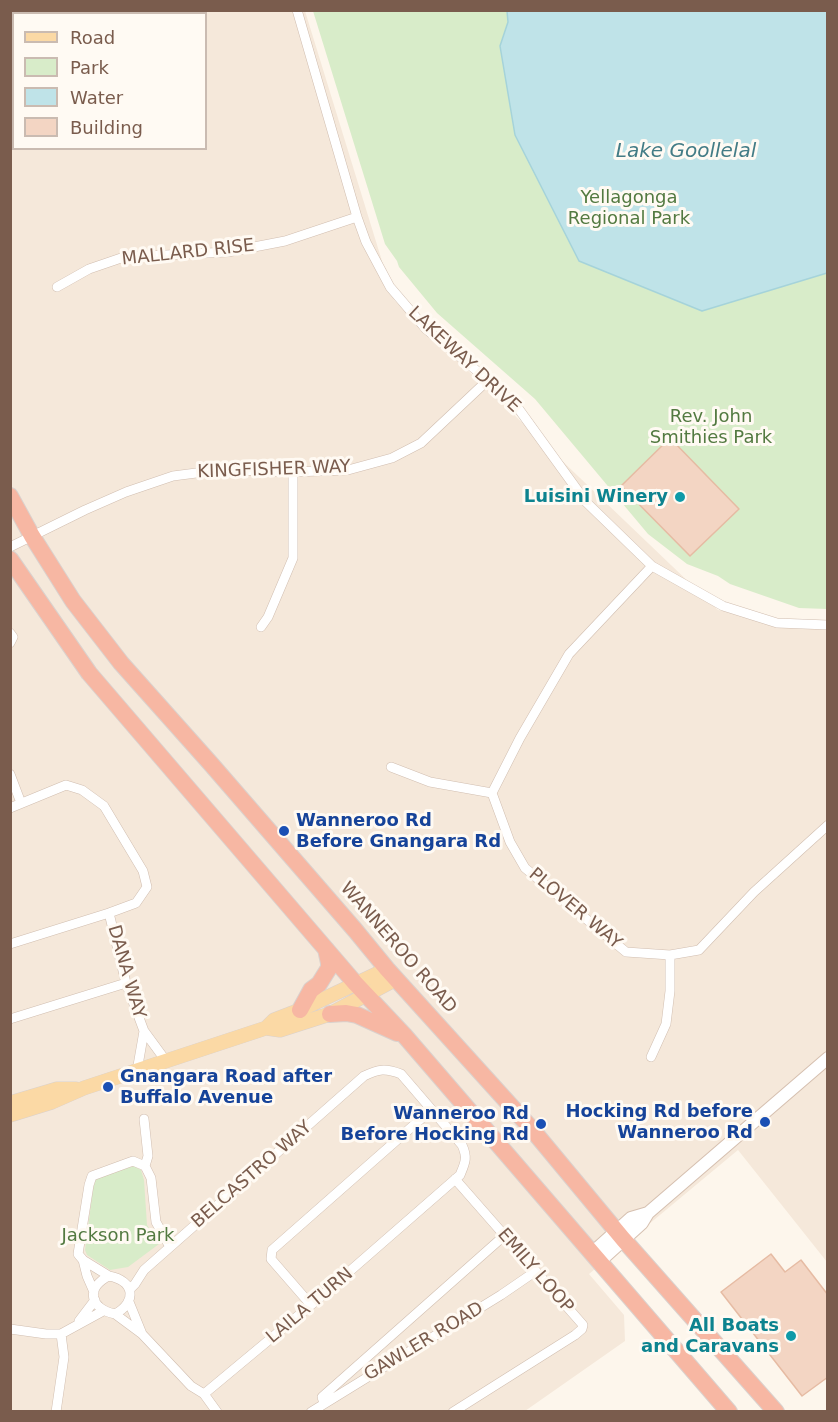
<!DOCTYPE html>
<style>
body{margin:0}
#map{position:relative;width:838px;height:1422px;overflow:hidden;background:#fdf6ec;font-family:"DejaVu Sans",sans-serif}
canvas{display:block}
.frame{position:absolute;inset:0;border:12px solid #7a5c4d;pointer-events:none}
.legend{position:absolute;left:12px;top:12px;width:195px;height:138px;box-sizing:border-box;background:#fffaf3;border:2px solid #cabbb1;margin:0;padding:8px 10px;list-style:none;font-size:18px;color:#7a5c4d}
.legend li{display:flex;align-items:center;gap:12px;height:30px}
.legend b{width:30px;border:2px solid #cabbb1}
</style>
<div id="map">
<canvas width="838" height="1422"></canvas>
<div class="frame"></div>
<ul class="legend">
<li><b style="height:8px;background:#fbd9a5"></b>Road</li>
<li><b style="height:16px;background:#d8ecc9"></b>Park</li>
<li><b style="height:16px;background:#bfe3e8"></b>Water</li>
<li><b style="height:16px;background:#f3d5c3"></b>Building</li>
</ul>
</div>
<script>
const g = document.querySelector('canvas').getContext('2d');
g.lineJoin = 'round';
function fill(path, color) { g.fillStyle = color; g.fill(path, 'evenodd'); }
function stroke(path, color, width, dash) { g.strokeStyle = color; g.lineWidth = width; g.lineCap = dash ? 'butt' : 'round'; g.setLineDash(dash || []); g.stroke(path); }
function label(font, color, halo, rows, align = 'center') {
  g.font = font + ' "DejaVu Sans",sans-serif'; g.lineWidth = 6; g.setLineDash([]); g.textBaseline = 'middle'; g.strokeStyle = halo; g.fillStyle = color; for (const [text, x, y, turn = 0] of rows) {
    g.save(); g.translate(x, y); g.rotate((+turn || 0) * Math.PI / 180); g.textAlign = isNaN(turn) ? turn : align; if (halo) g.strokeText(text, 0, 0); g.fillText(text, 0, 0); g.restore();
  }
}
fill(new Path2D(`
 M10,11h295l89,289 324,310 109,20v632l-89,-112 -149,124 35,41 1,26 -100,70h-514zM14,14h192v134h-192z`), '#f5e8da');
fill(new Path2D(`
 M313,11h514v598l-28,-1 -69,-24 -12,-8 -31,-12 -39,-30 -113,-135 -98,-86 -38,-46 -2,-6 -12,-17z
 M134,1166l7,4 3,10 3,45 12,19 -31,23 -18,3 -23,-15 -2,-5 8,-61 3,-11z`), '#d8ecc9');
const water = new Path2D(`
 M507,11h320v262l-125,38 -123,-50 -64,-126 -15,-89 8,-24z`);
fill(water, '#bfe3e8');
stroke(water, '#a5d3da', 1.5);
const building = new Path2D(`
 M670,438l69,71 -49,47 -69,-70z
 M771,1254l14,18 16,-12 27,35v82l-26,19 -81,-104z`);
fill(building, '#f3d5c3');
stroke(building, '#e6bba3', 1.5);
const street = new Path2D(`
 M297,10l60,207 9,25 24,45 36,42 62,51 30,28 68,94 66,64 71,40 54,17 51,2
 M82,14l2,-4
 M57,287l32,-18 35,-12 104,-5 57,-11 72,-24
 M10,547l75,-37 41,-18 47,-16 31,-4 30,-2 59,2 55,-2 44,-12 29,-15 67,-63
 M652,566l-83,88 -49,84 -28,55 18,49 15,26 101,84 44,3 29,-5 55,-58 74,-67
 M261,627l7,-10 25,-59v-86
 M10,633l3,4 -3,6
 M391,767l39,15 62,11
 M10,774l11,29
 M10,808l56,-23 16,5 22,16 39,65 4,16 -11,16 -27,10 -99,31
 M109,913l17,70 18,48 22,30
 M10,1019l116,-36
 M651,1057l15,-33 4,-33v-36
 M137,1071l7,-40
 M144,1119l4,37 -3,10
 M83,1260l26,16
 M109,1276c26,5 28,26 6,38 -25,-5 -30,-26 -6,-38z
 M94,1292l-7,-16 -4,-16 -5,-6 11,-69 3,-9 41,-15 12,5 6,12 5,44 14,25
 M129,1302l13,32
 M311,1305l-40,-46 1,-9 159,-140
 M115,1314l27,20 49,52 13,8 107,-89 149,-130c5,-12 8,-17 2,-30l-61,-71c-16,-6 -22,-5 -37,2l-220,194 -9,14 -5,5
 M79,1321l16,-21
 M10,1329l36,5h15l42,-23
 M204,1394l13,18
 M324,1403l-2,-6 183,-162
 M56,1412l8,-55 -3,-23
 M311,1412l190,-117 35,-24
 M453,1412l122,-77 7,-6 1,-4 -128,-146`);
const secondary = new Path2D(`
 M592,1253l39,-35 17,-5
 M599,1262l43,-39 6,-10 180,-155`);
const primary = new Path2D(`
 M266,1028l8,-8 26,-10 87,-41
 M10,1103l47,-14h19
 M10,1115l42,-13 32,-14 182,-60 14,2 50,-16 66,-35`);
const highway = new Path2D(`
 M10,496l22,40 41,65 48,62 90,101 144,166 32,39 143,158 93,112 153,173
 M10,559l79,114 266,310 49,52 325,377
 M300,1010l11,-20 8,-6 10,-16v-5l-3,-14
 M330,1014l16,-1 11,2 40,18`);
stroke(street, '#d1beb0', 10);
stroke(secondary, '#d6c0b0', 14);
stroke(primary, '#dad1cd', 15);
stroke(highway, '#dad1cd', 18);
stroke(street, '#fff', 9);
stroke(secondary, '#fff', 12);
stroke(primary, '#fbd9a5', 14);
stroke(highway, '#f7b7a3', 16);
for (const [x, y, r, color] of [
 [680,497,6,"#0f9aa8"],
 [284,831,6,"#1a4fb4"],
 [108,1087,6,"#1a4fb4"],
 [765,1122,6,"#1a4fb4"],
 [541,1124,6,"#1a4fb4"],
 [791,1336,6,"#0f9aa8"]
]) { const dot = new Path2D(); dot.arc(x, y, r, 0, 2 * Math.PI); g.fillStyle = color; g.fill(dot); stroke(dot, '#fffaf3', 2); }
label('18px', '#537a41', '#fffaf3', [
 ["Yellagonga",629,198],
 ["Regional Park",629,219],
 ["Rev. John",711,417],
 ["Smithies Park",711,438],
 ["Jackson Park",118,1236]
]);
label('18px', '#7a5c4d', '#fffaf3', [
 ["MALLARD RISE",188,253,-6],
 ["LAKEWAY DRIVE",464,360,43],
 ["KINGFISHER WAY",274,470,-2],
 ["PLOVER WAY",575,909,40],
 ["WANNEROO ROAD",398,948,49],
 ["DANA WAY",126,972,74],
 ["BELCASTRO WAY",252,1175,-41],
 ["EMILY LOOP",535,1271,49],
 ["LAILA TURN",310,1306,-40],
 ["GAWLER ROAD",424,1342,-31]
]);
label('bold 18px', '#0d838f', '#fffaf3', [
 ["Luisini Winery",668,497],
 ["All Boats",779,1326],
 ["and Caravans",779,1347]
], 'right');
label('bold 18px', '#164399', '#fffaf3', [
 ["Wanneroo Rd",296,821],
 ["Before Gnangara Rd",296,842],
 ["Gnangara Road after",120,1077],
 ["Buffalo Avenue",120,1098],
 ["Hocking Rd before",753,1112,"right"],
 ["Wanneroo Rd",753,1133,"right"],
 ["Wanneroo Rd",529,1114,"right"],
 ["Before Hocking Rd",529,1135,"right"]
], 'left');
label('italic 20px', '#437c86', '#fffaf3', [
 ["Lake Goollelal",686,152]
]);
</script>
